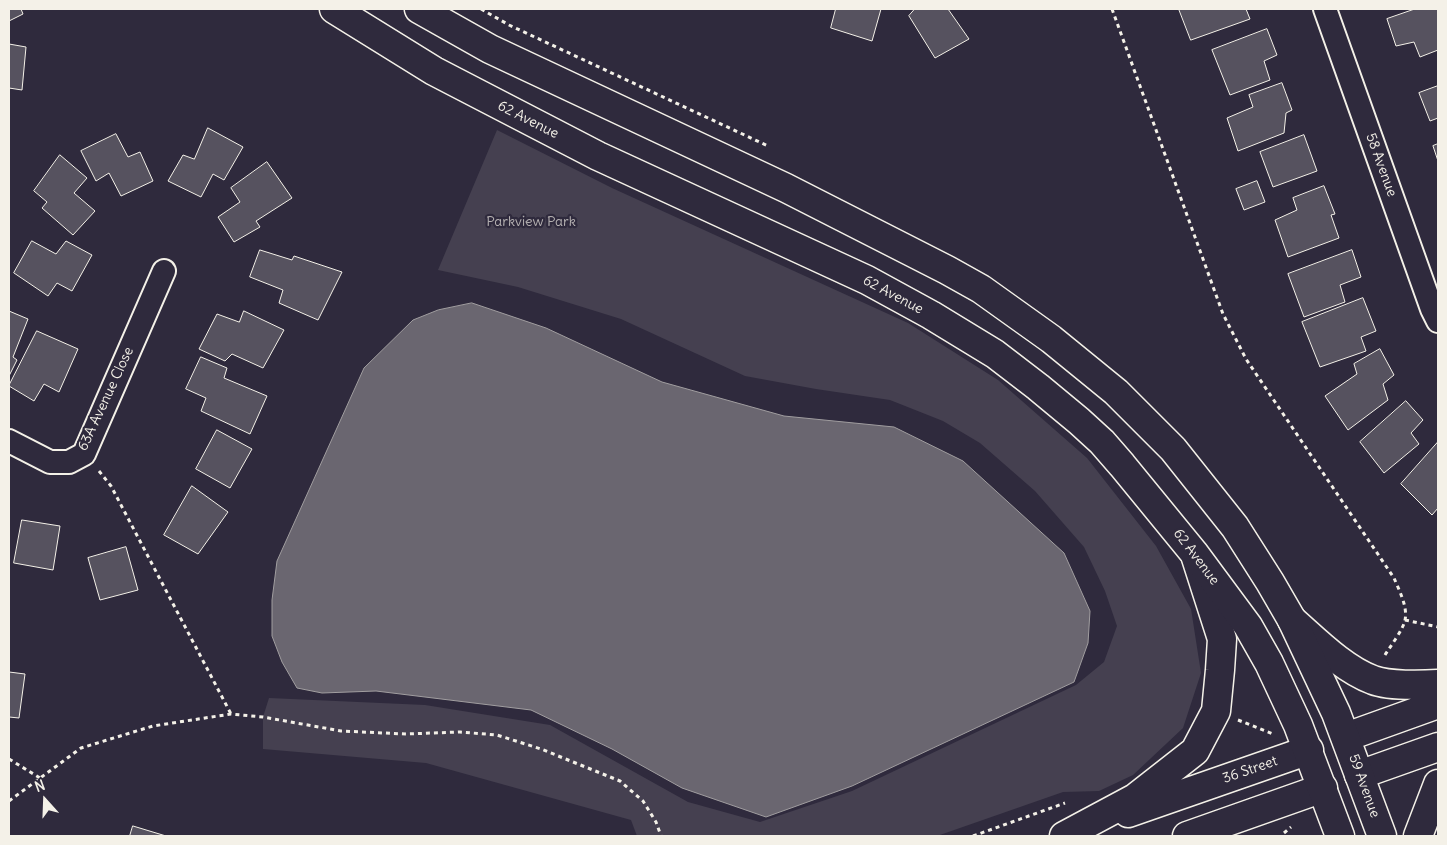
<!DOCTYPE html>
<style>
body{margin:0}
#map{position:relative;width:1447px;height:845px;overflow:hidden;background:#2f2a3d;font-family:Delius,sans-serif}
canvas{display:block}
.frame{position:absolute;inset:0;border:10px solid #f4f1e8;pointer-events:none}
.north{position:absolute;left:20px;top:775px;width:50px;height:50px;-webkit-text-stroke:4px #2f2a3d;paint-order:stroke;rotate:340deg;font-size:14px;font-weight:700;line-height:20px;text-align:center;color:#f4f1e8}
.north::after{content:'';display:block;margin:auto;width:18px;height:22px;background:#f4f1e8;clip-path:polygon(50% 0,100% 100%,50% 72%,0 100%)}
</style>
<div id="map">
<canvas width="1447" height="845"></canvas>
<div class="frame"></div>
<div class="north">N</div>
</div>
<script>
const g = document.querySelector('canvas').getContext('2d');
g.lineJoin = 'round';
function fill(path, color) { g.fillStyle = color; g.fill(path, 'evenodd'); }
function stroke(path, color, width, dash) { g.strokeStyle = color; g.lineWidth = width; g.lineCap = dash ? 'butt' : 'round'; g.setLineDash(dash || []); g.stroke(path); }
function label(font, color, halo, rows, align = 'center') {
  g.font = font + ' Delius,sans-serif'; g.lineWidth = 4.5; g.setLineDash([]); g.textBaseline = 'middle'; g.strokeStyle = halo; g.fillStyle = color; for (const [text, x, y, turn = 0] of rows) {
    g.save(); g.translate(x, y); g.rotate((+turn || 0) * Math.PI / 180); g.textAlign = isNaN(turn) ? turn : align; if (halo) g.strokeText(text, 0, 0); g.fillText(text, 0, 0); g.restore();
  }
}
fill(new Path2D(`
 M497,130l115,58 296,135 90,57 89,78 69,88 35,63 10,64 -18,55 -50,47 -34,16 -36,1 -126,44h-300l-6,-16 -205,-57 -163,-14v-32l6,-19 156,7 125,20 138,77 72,20 92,-31 224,-106 28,-23 13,-36 -12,-35 -21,-44 -49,-56 -55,-48 -37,-22 -53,-21 -74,-11 -71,-13 -124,-57 -103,-32 -80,-17z`), '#454050');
const water = new Path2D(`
 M472,303l74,25 116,54 122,34 110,11 69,34 101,92 26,58 -2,32 -14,39 -222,104 -86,31 -84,-29 -70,-39 -81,-39 -155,-19 -54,2 -25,-5 -15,-26 -10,-26v-36l5,-39 87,-193 49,-48 25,-10z`);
fill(water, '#6a6670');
stroke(water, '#a19ea0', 1);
const building = new Path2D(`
 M9,9h12l2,5 -14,7z
 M836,9h45l-9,32 -41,-13z
 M915,9h33l21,30 -34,19 -26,-42z
 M1179,9h67l4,10 -59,21z
 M1415,9h23v41l-18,7 -6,-15 -18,4 -9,-27z
 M1267,29l10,26 -13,6 6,19 -40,15 -18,-45z
 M9,44l17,3 -4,43 -13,-2z
 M1282,83l10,27 -6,3 -2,20 -46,18 -11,-33 26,-11 -4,-12z
 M1438,86v32l-8,3 -11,-28z
 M208,128l35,19 -19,33 -11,-6 -12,23 -33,-16 15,-26 11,4z
 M116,134l12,23 12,-5 13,29 -32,15 -12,-23 -13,8 -15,-30z
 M1304,135l13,36 -44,16 -13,-35z
 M1438,144v17l-5,-15z
 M60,155l27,23 -13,15 21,18 -22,24 -31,-27 5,-6 -13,-11z
 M267,162l25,36 -36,23 4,6 -26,15 -16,-25 22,-15 -9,-14z
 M1257,181l8,21 -21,8 -8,-21z
 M1324,186l11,28 -4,1 8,23 -51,19 -13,-37 22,-10 -4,-12z
 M32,241l24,13 10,-13 26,14 -20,36 -15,-8 -9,13 -34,-23z
 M260,250l32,10 2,-4 48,16 -24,48 -39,-17 4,-13 -33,-13z
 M1352,250l9,27 -21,8 5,17 -41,15 -16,-43z
 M1363,298l13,33 -15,6 5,14 -46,16 -18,-45z
 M9,311l19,8 -15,38 4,3 -8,16z
 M244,311l40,19 -21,38 -31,-14 -7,7 -26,-12 18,-35 22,8z
 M37,331l41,18 -19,43 -15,-8 -10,17 -25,-15z
 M1380,349l14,26 -11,9 5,16 -40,30 -23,-34 32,-22 -3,-10z
 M201,357l26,11 -3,10 43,18 -17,38 -49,-23 5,-13 -20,-9z
 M1406,401l17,19 -12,13 8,11 -35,29 -24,-31z
 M217,430l35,19 -22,39 -34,-19z
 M1438,442v66l-6,7 -31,-31z
 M192,486l36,26 -30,42 -34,-19z
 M22,520l38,6 -7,44 -39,-7z
 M126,547l12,43 -38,10 -12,-42z
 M9,672l16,2 -6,44 -10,-1z
 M133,826l33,10h-36z`);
fill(building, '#56525f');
stroke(building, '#f4f1e8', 1);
const minor = new Path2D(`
 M1325,9l107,300 6,12
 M9,441l41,21h19l15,-8 80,-183`);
const tertiary = new Path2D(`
 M1292,620c23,20 51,49 81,60 15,6 49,5 65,4
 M1346,737l92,-33
 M1359,775l79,-28
 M1128,813l181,-63
 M1064,836l71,-38 60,-47 21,-40 4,-41 2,-31 -26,-81
 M1187,836l136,-48
 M1418,836l20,-52`);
const secondary = new Path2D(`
 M334,9l100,62 164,85 269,124 64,35 64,39 43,33 41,34 23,21 20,23 72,88 54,73 21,37 29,62 42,111
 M419,9l71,40 296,139 161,82 34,19 70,50 65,53 57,57 62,78 35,55 22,38 44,93 46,123`);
stroke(minor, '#f4f1e8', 26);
stroke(tertiary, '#f4f1e8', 31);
stroke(secondary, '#f4f1e8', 31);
stroke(new Path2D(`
 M481,9l28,16 259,121
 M1112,9l111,305 23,45 148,219c5,12 14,29 11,42 -1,8 -15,27 -20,35
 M99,471l12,15 120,228
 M1405,620l33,7
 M1238,720l35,14
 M9,759l31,19
 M9,801l72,-53 72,-22 78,-12 32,3 78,14 65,3 54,-2 37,3 44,14 79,32 23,20 13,21 5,14
 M1284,833l7,-6
 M973,836l92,-33`), '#f4f1e8', 3, [4, 4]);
stroke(minor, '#2f2a3d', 22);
stroke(tertiary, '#2f2a3d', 28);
stroke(secondary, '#2f2a3d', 28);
label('14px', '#f4f1e8', '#2f2a3d', [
 ["62 Avenue",528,120,27],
 ["58 Avenue",1381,165,70],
 ["62 Avenue",893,295,28],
 ["63A Avenue Close",106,399,-65],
 ["62 Avenue",1196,557,53],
 ["36 Street",1250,770,-19],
 ["59 Avenue",1364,786,70]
]);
label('14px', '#b7b3b3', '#2f2a3d', [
 ["Parkview Park",531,222]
]);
</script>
